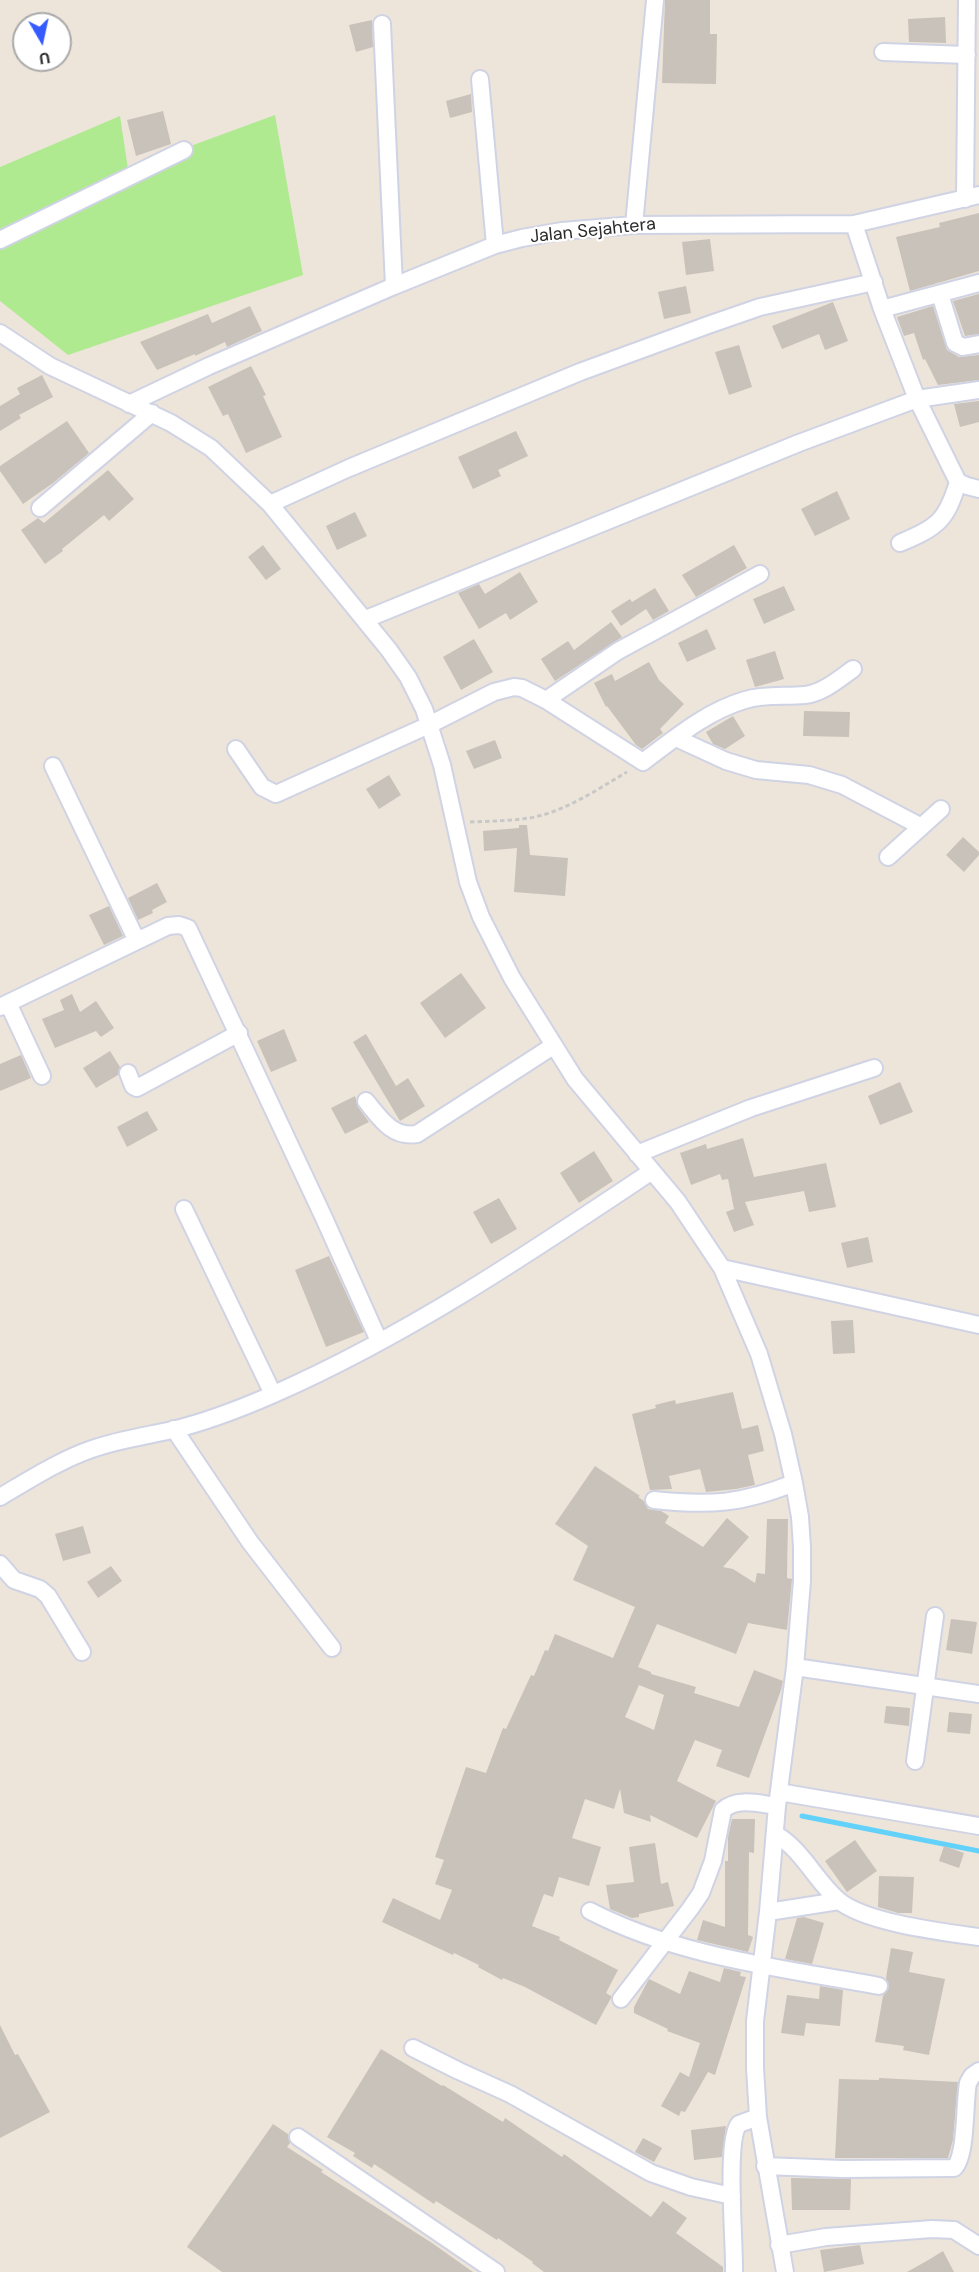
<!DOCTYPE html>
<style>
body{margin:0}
#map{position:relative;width:979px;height:2272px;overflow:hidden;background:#ede5da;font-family:"DM Sans",sans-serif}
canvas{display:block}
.north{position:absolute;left:12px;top:12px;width:60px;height:60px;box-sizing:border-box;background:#fff;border:2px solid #aaa;border-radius:50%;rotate:171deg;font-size:16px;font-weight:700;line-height:24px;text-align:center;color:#2a2a2a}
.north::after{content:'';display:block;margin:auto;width:21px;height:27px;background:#355bff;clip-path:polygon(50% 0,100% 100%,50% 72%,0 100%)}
</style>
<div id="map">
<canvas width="979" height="2272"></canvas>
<div class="north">U</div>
</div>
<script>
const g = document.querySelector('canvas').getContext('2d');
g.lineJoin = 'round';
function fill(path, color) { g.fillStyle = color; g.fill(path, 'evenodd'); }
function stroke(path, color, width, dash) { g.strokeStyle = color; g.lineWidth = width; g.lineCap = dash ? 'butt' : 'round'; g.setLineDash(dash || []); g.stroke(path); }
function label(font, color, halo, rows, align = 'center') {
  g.font = font + ' "DM Sans",sans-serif'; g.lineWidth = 4.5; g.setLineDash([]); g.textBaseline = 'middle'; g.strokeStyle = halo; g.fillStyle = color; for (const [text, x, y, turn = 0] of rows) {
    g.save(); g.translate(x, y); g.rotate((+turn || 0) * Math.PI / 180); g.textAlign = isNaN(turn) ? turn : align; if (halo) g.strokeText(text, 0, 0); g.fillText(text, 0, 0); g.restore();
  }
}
fill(new Path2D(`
 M275,115l28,160 -235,80 -68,-54v-134l120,-51 8,53z`), '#afea91');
stroke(new Path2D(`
 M802,1816l177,35`), '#62d2fa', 5);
fill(new Path2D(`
 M665,0h45v34h7l-1,50 -54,-1z
 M945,17l1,26 -37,-1 -1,-23z
 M372,20l1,27 -17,5 -7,-27z
 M471,94l1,18 -22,6 -4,-17z
 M163,111l8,33 -35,12 -9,-36z
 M979,213v58l-69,20 -14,-54 44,-10 -1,-4z
 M710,239l4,32 -28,4 -4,-33z
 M686,286l5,27 -27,6 -6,-27z
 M979,294v40l-14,2 -12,-35z
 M833,302l15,39 -23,9 -6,-16 -37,15 -10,-23z
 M250,306l12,25 -35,16 -2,-5 -30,14v-2l-38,16 -17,-28 68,-28 4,9z
 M933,306l14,44 12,7 20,-2v25l-41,5 -13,-26 -2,1 -9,-27 -10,3 -7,-19z
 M739,345l13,42 -23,8 -14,-43z
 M251,366l15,29 -3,1 19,41 -36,16 -18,-39 -5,2 -15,-29z
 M42,375l11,22 -34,18 2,3 -21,13v-25l20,-12 -3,-6z
 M979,401v21l-19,5 -6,-23z
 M67,421l22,32 -36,30 -30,21 -23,-33v-5z
 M516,431l12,25 -30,14 3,6 -28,13 -15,-32z
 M108,470l26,29 -25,22 -5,-6 -42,34 1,2 -18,13 -24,-34 17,-12 6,5z
 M837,491l13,28 -35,17 -14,-27z
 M355,512l12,24 -30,14 -11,-24z
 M263,545l18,24 -15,11 -18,-23z
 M734,545l13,23 -51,29 -14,-22z
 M520,572l18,30 -28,18 -4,-7 -27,16 -21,-36 21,-9 6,10z
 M784,586l11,24 -31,14 -11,-25z
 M655,588l14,23 -16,9 -7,-11 -25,17 -10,-15 19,-12 2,3z
 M611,622l11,15 -67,44 -14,-22 27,-18 6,9z
 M707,629l9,20 -29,13 -9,-19z
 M474,639l19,33 -32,18 -18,-33z
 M775,651l9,28 -29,8 -9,-27z
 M649,662l10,18 25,24 -24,25 3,4 -21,16 -6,-4 -29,-39 -1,1 -12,-24 18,-9 3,7z
 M804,711l46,1 -1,25 -46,-1z
 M733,716l12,20 -20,13 -12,-5 -7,-12z
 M495,740l7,18 -28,11 -8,-18z
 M389,775l12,20 -22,14 -13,-20z
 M519,825h8l3,30 38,3 -3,38 -51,-4 3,-44 -33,3 -1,-20 36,-3z
 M963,837l16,15v3l-15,17 -18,-17z
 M157,883l10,19 -15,8 1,3 -15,7 -10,-22z
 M109,906l14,30 -19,9 -15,-30z
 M461,973l25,35 -41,30 -25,-35z
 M72,994l8,18 16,-11 18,27 -13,9 -5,-6 -41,17 -13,-29 22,-9 -4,-10z
 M284,1029l13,32 -26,11 -14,-31z
 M366,1034l30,52 12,-8 17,28 -25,15 -47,-79z
 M110,1051l10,16 -2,8 -22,13 -13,-20z
 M21,1055l10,23 -31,13v-27z
 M900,1082l13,30 -33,13 -12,-29z
 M355,1096l3,11 11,15 -24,12 -14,-26z
 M147,1111l11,19 -31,17 -10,-20z
 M743,1138l11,39 72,-14 10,44 -27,5 -5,-21 -59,11 9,23 -20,7 -8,-20 8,-3 -6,-30 -6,1 -2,-6 -29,11 -11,-32 26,-9 1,5z
 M594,1151l19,30 -34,22 -19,-30z
 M499,1198l18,31 -26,15 -18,-32z
 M868,1237l5,25 -26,6 -6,-25z
 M329,1256l35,76 -38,15 -31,-77z
 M853,1320l2,33 -22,1 -2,-33z
 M733,1392l9,37 16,-4 6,26 -16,4 7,30 -19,4 -30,3 -6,-23 -31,7 3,13 -22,1 -18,-76 24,-6 -1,-3 20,-5 1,4z
 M595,1466l45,30 -2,1 6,4 4,8 13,2 8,5 -4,7 38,24 24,-29 22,19 -26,30 10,2 22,14 2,-10 8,1 2,-55h21l-1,59 5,1 -5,51 -39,-7 -12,31 -79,-30 -19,43 13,5v2l45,13 -2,6 45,14 15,-37 29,11 -2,9 -32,88 -33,-12 6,-16 -27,-10 -18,41 39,20 -19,37 -47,-23 1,7 -27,-9 -4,-24 -6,20 -29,-10 -13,39 29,9 -12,39 -30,-9 -6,20 -9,-3 -12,32 28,11 -1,3 59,30 -12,23 5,3v2l-15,27 -71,-38 -22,-9 -1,2 -24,-13 1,-2 -25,-12 -1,2 -71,-33 11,-24 47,22 12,-30 -17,-6 9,-24 -9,-3 31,-90 20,6 17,-45 3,1 25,-54 3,1 11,-26 3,1 7,-17 58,24 22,-51 -62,-27 15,-34 -33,-22zM639,1685l25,10 -10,35 -29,-13z
 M83,1526l8,27 -28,8 -8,-27z
 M111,1566l11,15 -24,17 -11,-16z
 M951,1619l26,3 -5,32 -26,-4z
 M886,1706l24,2 -1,18 -25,-3z
 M949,1712l23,2 -2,20 -23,-2z
 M732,1819h23l-1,34 -5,-1 -1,83 5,2 -5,15 -51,-12 6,-20 22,7v-66h3v-24z
 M855,1840l22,31 -30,21 -22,-31z
 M655,1843l6,41 7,-2 6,24 -35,8v3l-7,1 -22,-9 -4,-24 28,-3 -5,-35z
 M944,1846l20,7 -5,15 -20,-7z
 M879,1876l35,1 -2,36h-14l-20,-6z
 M804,1917l20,6 -12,41 -27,-5 12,-41z
 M891,1948l22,4 -4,20 36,7 -16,76 -26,-5 1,-4 -29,-4 8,-46 6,-9 -3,-9z
 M724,1968l17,4 -1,4 6,1 -31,98 -7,-3 -23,40 -4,-1 -2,5 -18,-10 19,-34 9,5 11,-34 -33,-12 1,-2 -34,-16v-6l15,-28 31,15 9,-23 31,11z
 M820,1986l23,4 -3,36 -34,-3 -2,13 -23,-3 6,-38 32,4z
 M0,2025l15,30 3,-1 32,58 -50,26z
 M381,2049l61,37 1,-1 60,37 2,-4 57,39 2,-3 87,63 12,-16 24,17 -11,15 47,34v5h-179l-12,-9 1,-1 -35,-24 -1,2 -61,-39 -2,3 -60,-40 -2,4 -19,-12 2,-3 -28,-16z
 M879,2078l79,4 -5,58 -5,18h-113l4,-79 40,1z
 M273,2124l15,10 2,9 -3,4 36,23 -2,2 111,71 41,29h-251l-35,-25z
 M726,2126l-4,31 -28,3 -3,-30z
 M643,2138l19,10 -8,14 -19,-10z
 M791,2178l60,1 -1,31h-58z
 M860,2245l4,19 -40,8 -4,-22z
 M943,2251l11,21h-47l23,-13z`), '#c8c2ba');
const minor = new Path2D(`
 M382,24l12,262
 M883,52l84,3
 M480,79l15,166
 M965,199l2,-199
 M854,224l28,85 35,90 41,83 9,4 12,3
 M634,225l21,-225
 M0,240l184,-90
 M940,294l15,49 8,4 16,-3
 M882,309l97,-26
 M0,333l50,33 121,57 40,25 59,56 119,146 19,27 16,32 18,56 26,117 13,35 31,61 63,101 103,123 44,66 37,86 24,80 11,49 6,34 2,30v34l-7,86 -18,139 -9,106 -13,109v47l3,49 27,155
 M129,404l80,-38 185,-80 101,-41 27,-7 40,-7 72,-6 220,-1 125,-29
 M270,504l79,-36 231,-96 128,-47 52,-18 114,-25
 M40,508l112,-95
 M900,543c37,-16 46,-21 58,-61
 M366,619l433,-176 118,-44 62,-9
 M546,700l72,-49 142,-77
 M676,738l50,23 30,9 53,5 33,10 78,41
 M236,749l26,38 14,7 153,-69 65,-33 20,-5 8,1 24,12 97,62c32,-24 64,-51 102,-62 20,-6 40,-3 60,-5 18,-2 34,-16 48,-26
 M53,766l84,175
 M888,857l53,-48
 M8,1003l34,73
 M0,1007l168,-81 11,-1 9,3 136,290 55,123
 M128,1073l5,13 4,2 102,-55
 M366,1101c14,17 26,37 51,33l136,-88
 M637,1154l114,-46 123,-40
 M184,1209l89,185
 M722,1268l257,57
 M174,1429l76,113 82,106
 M0,1497c29,-17 60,-37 92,-48 26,-9 53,-13 80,-19 34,-8 70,-22 102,-36 134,-59 257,-142 378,-223
 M654,1500c56,6 87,4 140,-17
 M0,1564l14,16 26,9 8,7 34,56
 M795,1667l184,27
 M915,1761l20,-145
 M779,1792l200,34
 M775,1834c27,15 40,46 63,66 27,23 105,32 141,37
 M590,1911c89,46 192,57 289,75
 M768,1912l71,-11
 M621,1999l69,-90 11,-16 12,-32 10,-51c14,-13 37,-6 54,-4
 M413,2048l46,23 51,23 141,79 40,14 41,9
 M298,2137l198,135
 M765,2166l77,3 112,-1c13,-12 10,-65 14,-85l4,-7 7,-5
 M779,2245l47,-8 106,-8 22,1 25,16
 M734,2272c1,-27 -9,-132 5,-148l19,-7`);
stroke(minor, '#cfd3e4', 20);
stroke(new Path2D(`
 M470,822c22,-1 44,-1 65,-5 34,-8 63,-28 92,-45`), '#c8c8c8', 3, [4.5, 3]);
stroke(minor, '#fff', 16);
label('18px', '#2a2a2a', '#fff', [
 ["Jalan Sejahtera",593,231,-6]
]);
</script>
